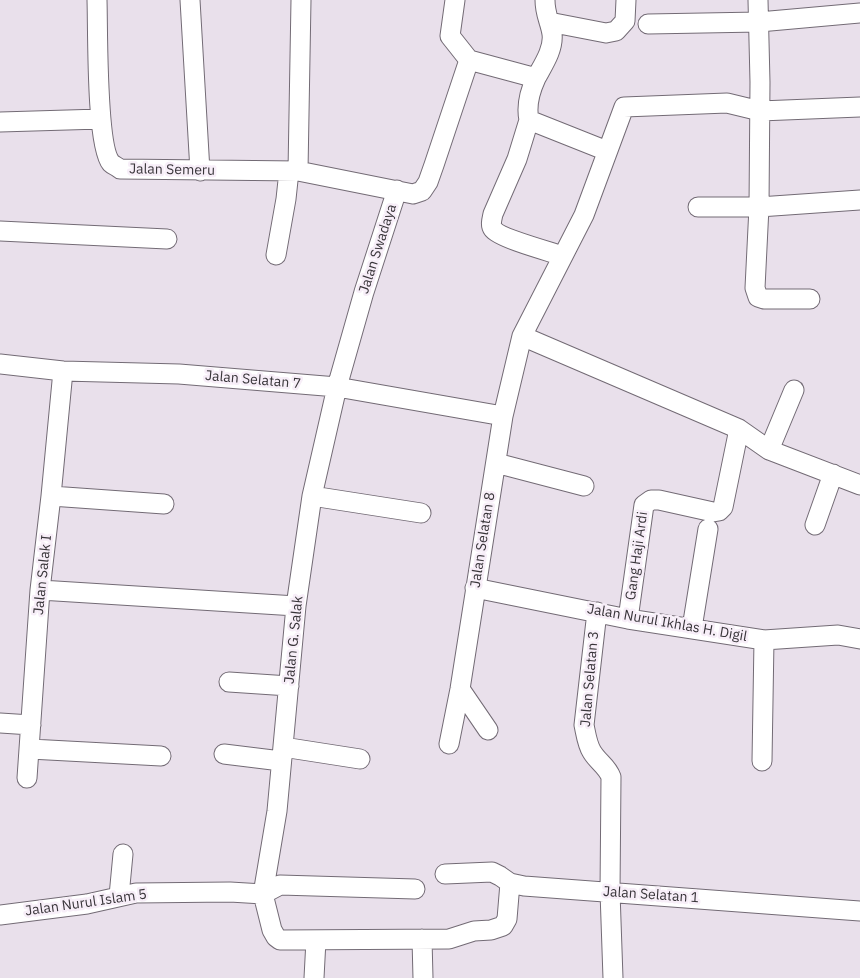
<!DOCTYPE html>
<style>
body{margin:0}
canvas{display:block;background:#e9e0eb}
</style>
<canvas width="860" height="978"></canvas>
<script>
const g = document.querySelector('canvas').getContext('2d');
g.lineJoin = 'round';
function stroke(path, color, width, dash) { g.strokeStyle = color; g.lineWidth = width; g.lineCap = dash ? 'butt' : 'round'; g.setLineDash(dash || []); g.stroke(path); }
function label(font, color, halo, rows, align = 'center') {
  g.font = font + ' "IBM Plex Sans",sans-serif'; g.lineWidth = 5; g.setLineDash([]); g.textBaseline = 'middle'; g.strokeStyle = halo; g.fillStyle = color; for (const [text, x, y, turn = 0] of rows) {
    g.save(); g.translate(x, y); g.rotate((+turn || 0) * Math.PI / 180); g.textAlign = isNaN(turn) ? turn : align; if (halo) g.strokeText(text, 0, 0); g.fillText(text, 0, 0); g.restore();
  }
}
const minor = new Path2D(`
 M97,0c1,28 -1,145 14,163 2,2 7,4 9,6l178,2 115,23 9,-3 6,-9 6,-17 35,-105
 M190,0l10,171
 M455,0l-5,36 19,24
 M758,0l2,82 -1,125 -4,81 3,9 6,2h46
 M549,22l57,11 10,-2 9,-10 1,-21
 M648,24l111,-2 101,-9
 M469,60l67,18c-6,13 -10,28 -7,42l78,31
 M536,78c7,-13 18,-29 16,-44 -2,-13 -7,-19 -7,-34
 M529,120l-12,39 -24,55c-1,5 -3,11 0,15 6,9 58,23 70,27
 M0,122l101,-3
 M298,171l3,-171
 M397,190l-33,102 -27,95 -25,109 -16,110 -19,205 -14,83 9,36 4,7 4,3 169,-1 25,-8 17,-1 12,-4 4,-7 3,-36
 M698,207h61l101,-7
 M0,231l167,8
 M276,255l10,-56 3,-28
 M522,336l217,93 30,21 91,35
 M0,364l63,7 116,3 158,13 166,29
 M769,450l25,-60
 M496,463l88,23
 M51,496l113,8
 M312,496l109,17
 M815,525l18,-51
 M475,588l153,31 136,21 74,-5 22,4
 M40,590l256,16
 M597,612l-13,113c2,9 3,19 8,27 6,10 15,14 19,25l-1,115 3,86
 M628,619l16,-114 7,-5h8l54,12 6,-1 4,-4 16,-78
 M692,628l16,-99
 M229,682l60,4
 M460,689l28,41
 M0,723l31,2
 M449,744l11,-55 43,-273 19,-80 62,-121 40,-108 103,-4 33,8 100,-4
 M283,747l77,12
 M30,749l131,7
 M224,754l57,7
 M762,761l2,-121
 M27,778l13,-188 11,-94 12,-125
 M445,874l47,-2 8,4 10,7 14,3 336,25
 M263,894l17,-9 135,4
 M119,896l4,-42
 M0,915l87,-11 49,-11 94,-1 33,2
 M422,939l1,39
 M314,978l2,-38`);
stroke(minor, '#736b75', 21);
stroke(minor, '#fff', 19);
label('14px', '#39353a', '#f7eef8', [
 ["Jalan Semeru",172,170,1],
 ["Jalan Swadaya",378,249,-72],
 ["Jalan Selatan 7",253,380,5],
 ["Jalan Selatan 8",483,540,-81],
 ["Gang Haji Ardi",637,556,-82],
 ["Jalan Salak I",43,575,-84],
 ["Jalan Nurul Ikhlas H. Digil",667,623,10],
 ["Jalan G. Salak",294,640,-84],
 ["Jalan Selatan 3",590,679,-85],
 ["Jalan Selatan 1",651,895,4],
 ["Jalan Nurul Islam 5",86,903,-8]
]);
</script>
